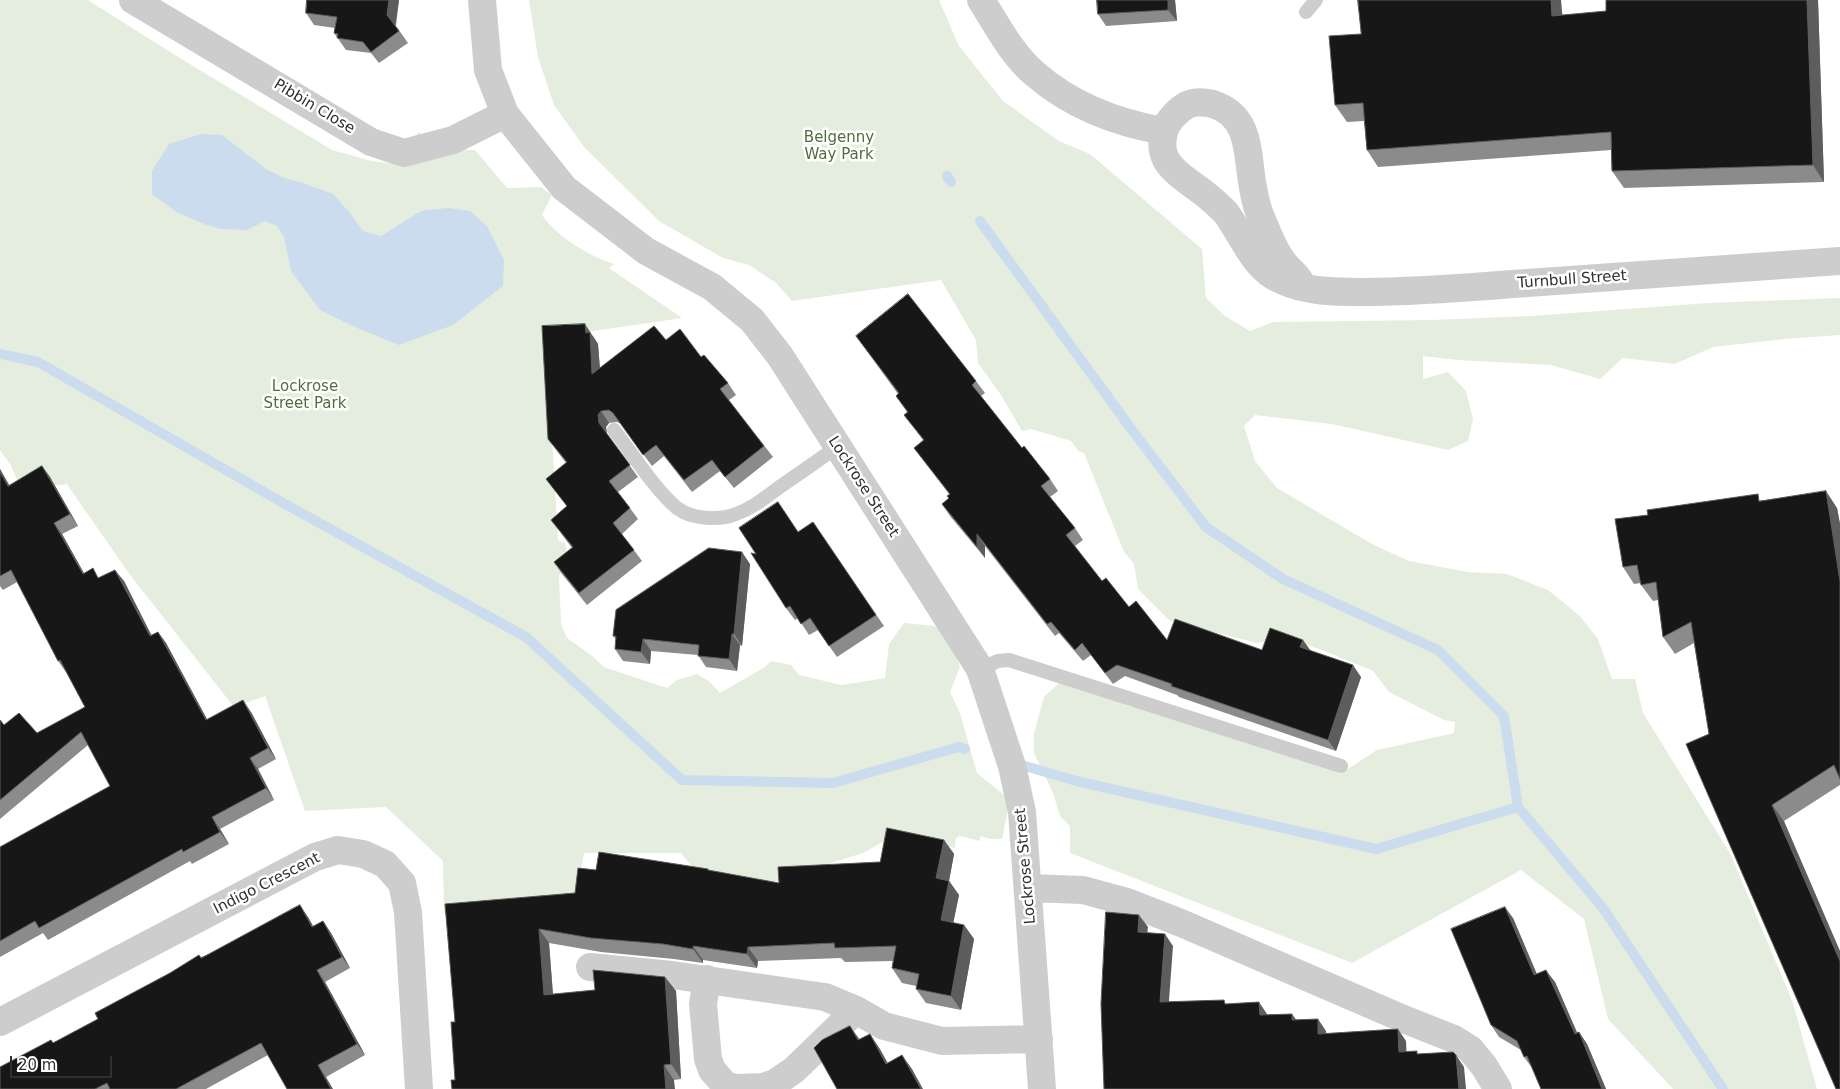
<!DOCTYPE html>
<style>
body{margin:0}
#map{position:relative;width:1840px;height:1089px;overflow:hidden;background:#fff;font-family:"DejaVu Sans",sans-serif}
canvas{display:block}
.scale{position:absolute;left:10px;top:1056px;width:102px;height:22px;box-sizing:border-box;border:2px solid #303030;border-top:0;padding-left:6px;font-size:15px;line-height:18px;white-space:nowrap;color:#303030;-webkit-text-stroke:4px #fff;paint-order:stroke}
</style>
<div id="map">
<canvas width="1840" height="1089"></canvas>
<div class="scale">20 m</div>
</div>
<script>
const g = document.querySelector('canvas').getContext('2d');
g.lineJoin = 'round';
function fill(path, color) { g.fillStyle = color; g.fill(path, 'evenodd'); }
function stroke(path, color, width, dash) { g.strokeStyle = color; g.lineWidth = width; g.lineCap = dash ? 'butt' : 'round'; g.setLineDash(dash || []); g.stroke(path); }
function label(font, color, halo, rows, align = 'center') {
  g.font = font + ' "DejaVu Sans",sans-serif'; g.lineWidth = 5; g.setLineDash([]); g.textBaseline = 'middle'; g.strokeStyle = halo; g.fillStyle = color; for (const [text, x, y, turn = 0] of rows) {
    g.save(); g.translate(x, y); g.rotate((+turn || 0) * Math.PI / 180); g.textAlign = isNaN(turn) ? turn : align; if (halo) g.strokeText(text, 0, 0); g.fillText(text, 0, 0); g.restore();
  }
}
fill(new Path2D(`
 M0,0h88l87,55 157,95 40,11 24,3 -1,-4 24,-28 22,18h34l32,38 34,-1 11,8 -10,20c15,22 47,41 72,49l-5,4 73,50 -136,20 12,202 7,3 4,17 -10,16 2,48 6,14 24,17 13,12 63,21 10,-8 20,-6 13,8 10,11 45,-26 6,-6 20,4 8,10 43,10 43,-7 4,-34 15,-21 31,3 17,14 8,27 -10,25 10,21 17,60 33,27 -8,39h-12l-10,-3v5l-20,-5 -4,2 -1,10 -38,-8 -29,-1 -25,14 -32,10 -6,27 -44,-9 -48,2 -40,-15 -12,-15h-97l-10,53 -130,7 -1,-52 -57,-54 -81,4 -40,-115 -31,11 -104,-132 -64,-92 -1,2 -45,1 -10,-22 -10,-14z
 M529,0h410l20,46 44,55 56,40 31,13 112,95 4,49 19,18 25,15 23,-9 158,-2 100,-4 177,-13 132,-5v37l-56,4 -71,8 -38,17 -52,-6 -23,21 -49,-14 -94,-5 -34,-4v23l25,-7 18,19 7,28 -5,22 -20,9 -116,-26 -77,-9 -11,11 11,35 22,27 95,56 37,17 59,11 39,2 41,16 32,26 18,23 14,40h23l8,34 88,142 62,148 24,86h-144l-65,-70 -24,-100 -63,-49 -169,93 -282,-110v-27l-10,-10 -7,-23 -19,-40v-20l10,-36 17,-16 32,9 36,16 96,17 39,26 69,20 7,5 37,-24 77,-17 1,-11 -11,-2 -55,-28 -16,-21 -51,-21 -36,-12 -29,5 -87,-22 -32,-32 -4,-25 -10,-12 -40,-99 -5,-1 -8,-11 -40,-12 -9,2 -21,-36 -23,-32 -2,-23 -35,-60 -149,21 -16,-18 -27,-18 -26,-7 -64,-37 -75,-74 -30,-42 -16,-48z`), '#e5eede');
fill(new Path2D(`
 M201,134l21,1 44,34 18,9 19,5 30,11 17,19 13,18 18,5 40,-25 27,-3 22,3 17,15 17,34 -1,26 -50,39 -54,20 -42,-17 -37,-18 -29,-39 -7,-34 -7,-11 -12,-5 -18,9 -26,-1 -17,-5 -28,-12 -24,-18v-23l17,-27z`), '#cadcee');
stroke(new Path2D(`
 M947,176l4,6
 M980,221l152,209 74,97 77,52 155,71 66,66 14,91
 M0,354l38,8 247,142 241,133 156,143 151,3 126,-36 6,2
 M1015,763l61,18 300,68 142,-42 85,101 120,181`), '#cadcee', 10);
stroke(new Path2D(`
 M1306,12l10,-12
 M614,430c18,23 41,60 63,78 14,11 42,13 59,6 17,-6 30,-17 45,-28 19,-13 38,-26 57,-40
 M980,669l18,-8 11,-1 332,106`), '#cdcdcd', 14);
stroke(new Path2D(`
 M133,0l238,142 33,11 49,-13 52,-26
 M482,0l6,70 17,44 59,74 82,63 66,36 40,33 28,36 200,313 32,97 10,46 20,277
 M981,0c16,25 31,55 54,74 37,32 82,49 129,57
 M1303,287c-6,-14 -11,-13 -19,-24 -10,-12 -15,-27 -21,-41 -6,-12 -9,-27 -11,-40 -5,-31 -2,-66 -39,-78 -9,-2 -17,-3 -26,1 -9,5 -20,16 -23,27 -10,37 26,47 47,67 5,4 10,9 15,14 17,23 27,55 55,67 25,12 55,12 82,12 50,0 100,-4 150,-8 109,-8 218,-15 327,-23
 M1029,888l54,2 44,12 54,21 225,97 48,19 16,10 14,17 14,23
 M590,967l82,8 153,22 31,13 28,16 58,15 97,-2
 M707,979l-4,25 5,55 4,11 14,16 11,2 26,-1 12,-4 19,-13 62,-60
 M0,1022l315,-165 23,-7 25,4 22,10 17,19 6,29 11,177`), '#cdcdcd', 28);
fill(new Path2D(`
 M307,0h92l-3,26 12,17 -29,20 -8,-10 -25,-3 -12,-17 1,-5 -21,-3 -8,-12z
 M1175,0l2,21 -71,5 -8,-12z
 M1818,0l6,182 -200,6 -12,-17 -1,-21 -233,17 -11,-17 -3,-29 -17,1 -12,-17 26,-71 201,-19z
 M593,336l5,8 2,24 66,-28 35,17 27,26 8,12 -7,5 44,57 -39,31 -14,-17 -28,21 -28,-36 -12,10 -31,-42 -4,-2 -8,1 -3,4 1,7 31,43 -20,15 20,27 -16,15 20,27 -55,44 -25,-31 -8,-12 18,-14 -21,-28 16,-14 -21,-27 20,-16 -18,-24z
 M856,336l120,45 9,12 -4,3 41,52 28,31 8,12 -8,6 25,31 8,12 -8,6 27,35 27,26 38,33 95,10h48l51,27 -25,74 -157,-54 -2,-2 -52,-19 -12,8 -22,-29 -8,6 -24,-28 -4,3 -70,-90v12l-35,-42 -8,-12 7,-5v-5l-35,-46 9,-8 -19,-25 3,-3 -11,-16 2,-2z
 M42,466l8,11 28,49 -16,8 22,39 16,5 24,3 27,54 7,-3 8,11 41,77 44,-8 25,47 -18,10 16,31 -54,29 9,15 -37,20 -2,-3 -142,79 -5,-7 -43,24v-110l110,-61 -22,-41 -88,74v-99l4,5 33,8 48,-26 -19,-35 -8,-11 -41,-79 -14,8 -3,-4v-117l9,16z
 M1762,500l75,8 3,16v261l-56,36 -75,-87 -15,-91 -19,11 -12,-17 -5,-37 -5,1 -12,-16v-2l-7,1 -11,-17z
 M813,522l71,104 -47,31 -19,-27 -9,5 -11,-17 -3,2 -9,-12 -30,-54 42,-22z
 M750,564l-8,82 -2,-1 -3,26 -31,-4 -8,-12 -47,-4 -1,13 -27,-3 -8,-12 1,-10 -3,-3z
 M944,840l10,14 -5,27 10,14 -6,28 11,2 10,14 -13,71 -35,-7 -10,-14v-3l-14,-3 -10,-15 1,-7 -48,1 -4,-4 -83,3 -1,7 -54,-8v3l-29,-4 -73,-7 -52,-9 4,51 42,-4 70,-13 11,14 5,88 -7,1h-219v-58l-10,-118 130,-11 21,-23 112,-1 1,2 70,12 101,-21z
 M308,917l5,9 10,-5 8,12 19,35 -25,14 40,73 -39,22 -58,-22 -62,34h-206l51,-49 2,3 45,-24 103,-62z
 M1513,918l24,56 18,8 22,51 2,-1 8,12 19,45h-65l-9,-21 -8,-11 -3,-7 -22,-13 -8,-12z`), '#8b8b8b');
fill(new Path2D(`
 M389,0h10l-4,27 -8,-12z
 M1168,0h7l2,21 -9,-11z
 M1551,0h10l3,33 -12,-17z
 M1807,0h11l6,182 -11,-17z
 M585,324l13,20 3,41 -9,-11 -6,-41z
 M601,411l8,12 -3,4 1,8 -8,-12 -1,-8z
 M42,466l8,11 28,49 -8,-12z
 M0,469l16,28 -8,-11 -8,-14z
 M1826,491l11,17 3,16v57z
 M54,523l8,11 29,52 -8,-12z
 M977,534l8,12v12l-8,-11z
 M742,552l8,12 -8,82 -8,-12z
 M115,570l9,11 34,67 -8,-12z
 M158,632l8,11 48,89 -8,-12z
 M732,634l8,11 -3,26 -8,-12z
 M643,639l8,12 -1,13 -9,-12z
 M1303,640l8,11 -11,-4z
 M1353,665l8,12 -25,74 -8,-11z
 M243,700l8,12 25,47 -8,-11z
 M250,758l8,11 16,31 -8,-12z
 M1772,805l12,16 56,130v10z
 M212,817l8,12 9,15 -9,-12z
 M944,840l10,14 -5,27 10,14 -8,39 -10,-14 -5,-42z
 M300,905l8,12 12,22 -8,-12z
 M1505,907l8,11 29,69 -8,-12z
 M1139,915l9,12 -2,17 -8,-12z
 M323,921l8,12 19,35 -8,-11z
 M964,925l10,14 -13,71 -10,-14z
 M539,929l10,14 5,66 -10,-14z
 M1165,934l8,12 -5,68 -8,-12z
 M693,946l10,14v3l-10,-14z
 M748,947l10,14 -1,7 -10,-14z
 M317,970l8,12 40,73 -8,-11z
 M1546,970l9,12 28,64 -8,-12z
 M665,977l11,14 5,88 -10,-15z
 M1259,1002l8,12 1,13 -8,-12z
 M1292,1014l8,11 -8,-5z
 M1318,1019l8,12 1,14 -9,-11z
 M850,1026l10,14h-2z
 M1398,1029l8,12 1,23 -8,-12z
 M1579,1032l8,12 19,45h-4z
 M870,1034l10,15 16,29 -10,-14z
 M902,1055l10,14 11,20h-2z
 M1456,1055l8,12 2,22h-7z
 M318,1065l8,12 7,12h-2z
 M664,1065l10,15 1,9h-9z`), '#5d5d5d');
const building = new Path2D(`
 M307,0h82l-2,15 12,16 -28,21 -8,-10 -26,-4 1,-4 -4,-1 3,-16 -31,-4z
 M1097,0h71v10l-70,4z
 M1358,0h193l1,16 54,-5v-11h201l6,165 -201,6 -1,-39 -244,18 -4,-47 -28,2 -6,-69 32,-2z
 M908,294l68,87 -4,4 50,63 2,-2 26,33 -9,7 34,42 -9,7 36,46 4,-3 23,29 7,-6 31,39 8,-21 87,31 8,-22 33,12 -3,7 53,18 -25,75 -157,-54 1,-2 -55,-19 -12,8 -23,-30 -7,7 -24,-28 -4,2 -70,-90v13l-35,-43 7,-6 -2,-2 3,-2 -36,-46 10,-8 -20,-25 4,-3 -12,-16 3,-3 -43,-57z
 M585,324l1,9 4,-1 2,42 62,-48 12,14 14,-11 21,28 3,-2 24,28 -8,6 44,57 -39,31 -13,-17 -28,20 -28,-35 -13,10 -30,-42 -4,-3 -8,1 -3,4 1,8 31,42 -21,16 21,27 -17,15 21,27 -55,43 -25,-31 19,-15 -22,-27 16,-14 -21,-27 21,-17 -19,-23 -6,-113z
 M42,466l28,48 -16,9 29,51 10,-6 5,10 17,-8 35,66 8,-4 48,88 37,-20 25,48 -18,10 16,30 -54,29 8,15 -37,20 -1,-3 -143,79 -4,-7 -35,20v-94l110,-61 -29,-54 -81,68v-80l4,5 15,-12 18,20 48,-26 -25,-47 -2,1 -47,-91 -11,6v-104l8,14z
 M1826,491l14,90v198l-6,-14 -62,40 68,156v128h-4l-150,-345 23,-10 -18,-112 -28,15 -7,-55 -15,3 -4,-20 -14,2 -8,-48 33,-4 -1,-5 111,-16 1,7z
 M778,502l20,30 15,-10 63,93 -47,31 -19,-28 -9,6 -11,-18 -4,2 -35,-55 5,1 -17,-26z
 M709,548l33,4 -8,82h-2l-3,25 -31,-3 1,-11 -56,-6 -2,13 -26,-3 1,-13h-3l3,-26z
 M887,828l57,12 -8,38 13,3 -8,39 23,5 -13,71 -35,-7 3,-15 -27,-6 4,-22 -61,2 -1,-5 -86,4 -1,7 -54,-8v3l-30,-5 -72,-6 -52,-9 5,66 51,-5 -2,-20 72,7 6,87 -7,1 2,24h-214l-1,-9h4l-4,-58h4l-10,-118 130,-11 3,-25 18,2 3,-18 109,17v1l71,13 -1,-16 102,-5z
 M300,905l12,22 11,-6 19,36 -25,13 40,74 -39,21 13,24h-44l-26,-46 -85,46h-66l-3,-6 -12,6h-95v-22l51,-27 2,3 45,-24 -3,-6 75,-40 29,-18 2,3z
 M1505,907l29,68 12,-5 29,64 4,-2 23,57h-61l-14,-33 -3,1 -7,-16 -26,-16 -40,-96z
 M1106,912l33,3 -1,17 27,2 -5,68 64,-2 1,4 34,-2 1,13 32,-1v6l26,-1v15l80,-5 1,23 18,-1v3l36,-2 3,3 3,34h-355l-3,-85z
 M850,1026l8,14 12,-6 16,30 16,-9 19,34h-84l-23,-41 8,-8z`);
fill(building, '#171717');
stroke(building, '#5d5d5d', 1);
label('15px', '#303030', '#fff', [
 ["Pibbin Close",314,107,31],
 ["Turnbull Street",1572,280,-4],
 ["Lockrose Street",863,487,57],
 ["Lockrose Street",1026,866,-95],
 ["Indigo Crescent",267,884,-27]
]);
label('15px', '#4e6e3c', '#fff', [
 ["Belgenny",839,138],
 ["Way Park",839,155],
 ["Lockrose",305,387],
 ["Street Park",305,404]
]);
</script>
